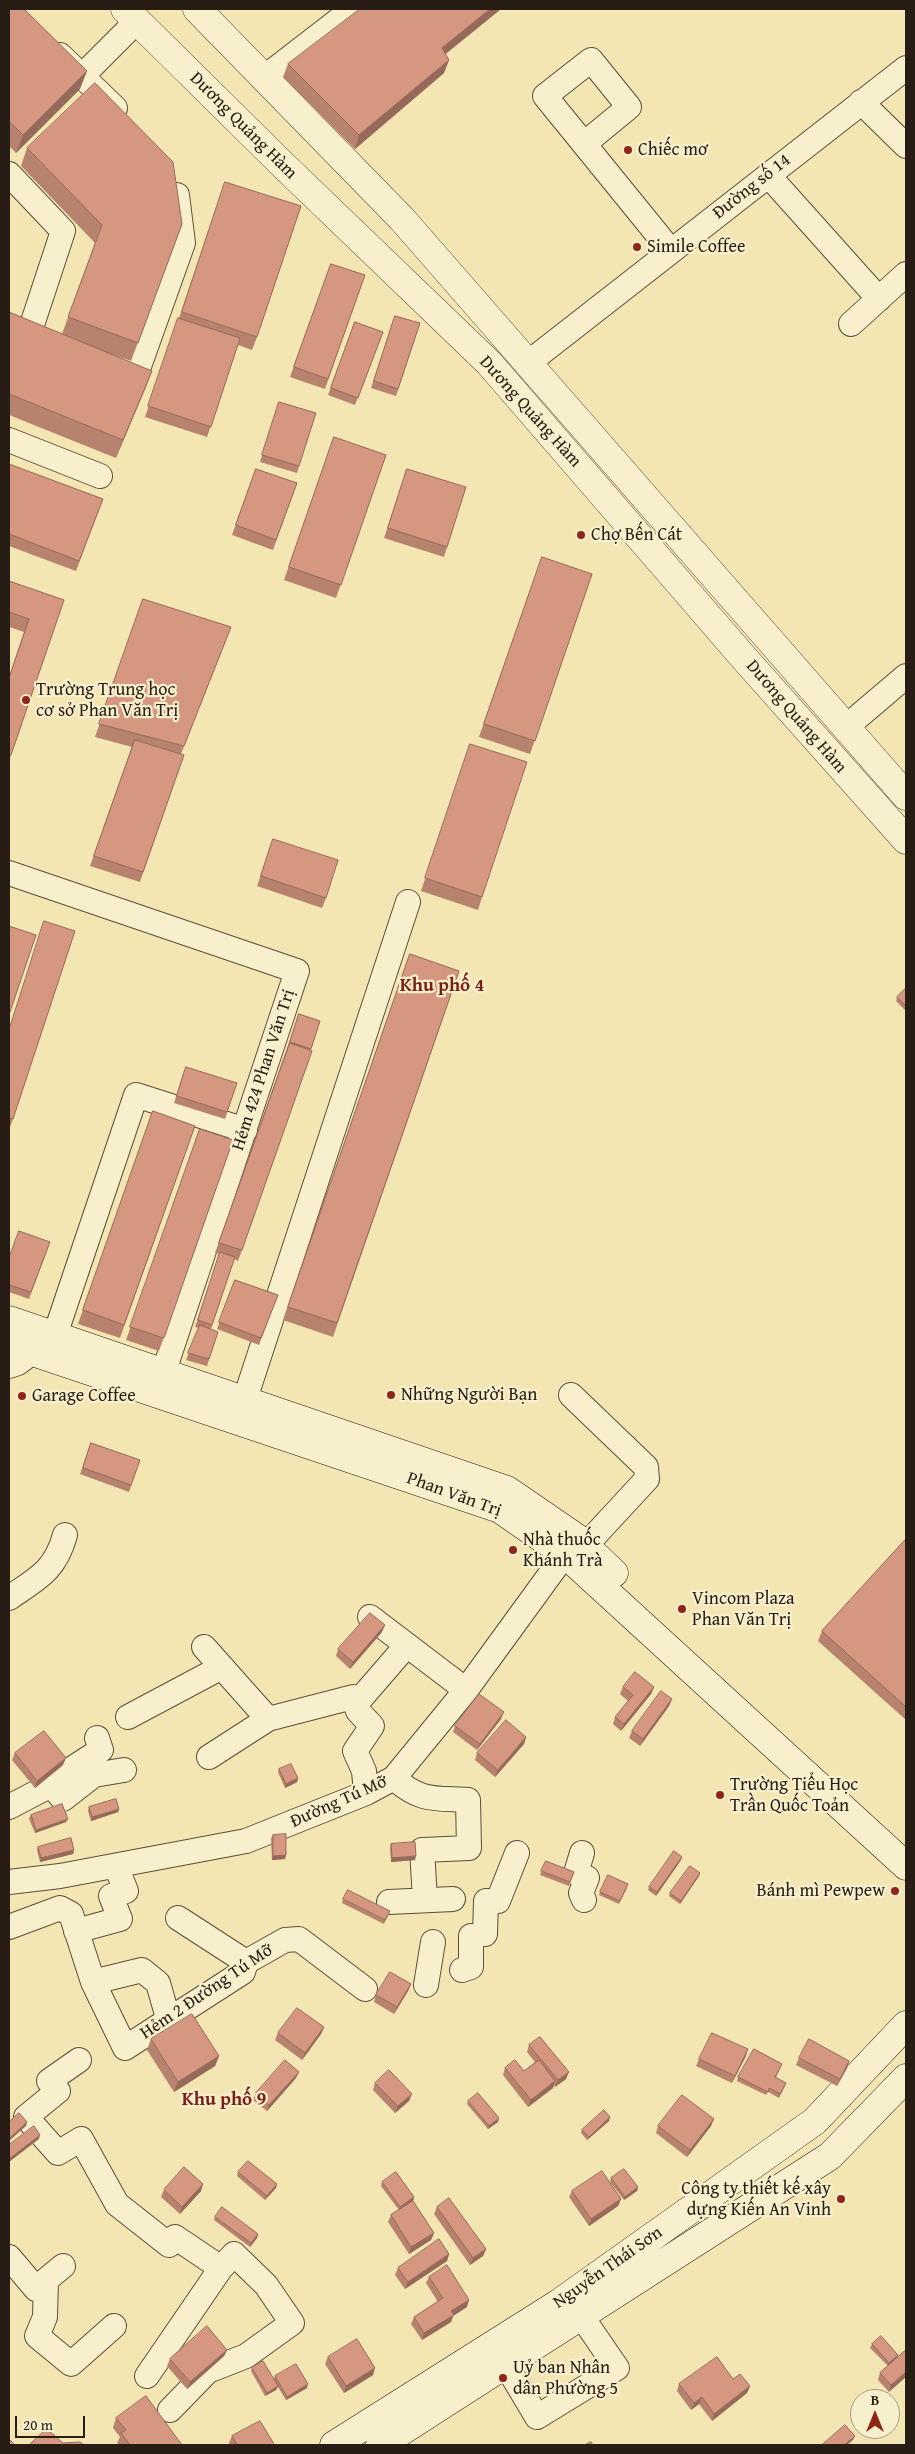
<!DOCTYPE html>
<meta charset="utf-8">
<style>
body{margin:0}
#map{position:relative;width:915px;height:2454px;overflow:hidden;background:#f4e6b2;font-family:"Gentium Book Plus",serif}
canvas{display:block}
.frame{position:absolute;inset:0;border:10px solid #281d14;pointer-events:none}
.north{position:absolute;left:850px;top:2389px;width:50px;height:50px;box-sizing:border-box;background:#f8efcd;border:1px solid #a59b83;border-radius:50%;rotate:0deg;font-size:14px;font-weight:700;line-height:20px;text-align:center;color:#281d14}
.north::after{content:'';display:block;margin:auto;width:18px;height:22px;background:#8f2418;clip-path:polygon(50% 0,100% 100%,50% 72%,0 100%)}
.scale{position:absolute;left:15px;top:2416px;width:70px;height:22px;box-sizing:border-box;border:2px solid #281d14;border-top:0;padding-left:6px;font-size:15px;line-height:18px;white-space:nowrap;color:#281d14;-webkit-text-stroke:4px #f8efcd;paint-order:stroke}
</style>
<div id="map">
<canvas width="915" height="2454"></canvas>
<div class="frame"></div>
<div class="north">B</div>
<div class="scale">20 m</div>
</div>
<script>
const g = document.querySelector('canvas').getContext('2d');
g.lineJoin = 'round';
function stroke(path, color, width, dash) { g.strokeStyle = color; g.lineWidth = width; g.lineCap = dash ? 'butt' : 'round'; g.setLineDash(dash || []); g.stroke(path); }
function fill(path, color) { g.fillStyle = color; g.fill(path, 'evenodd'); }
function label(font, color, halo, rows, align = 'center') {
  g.font = font + ' "Gentium Book Plus",serif'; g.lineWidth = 4.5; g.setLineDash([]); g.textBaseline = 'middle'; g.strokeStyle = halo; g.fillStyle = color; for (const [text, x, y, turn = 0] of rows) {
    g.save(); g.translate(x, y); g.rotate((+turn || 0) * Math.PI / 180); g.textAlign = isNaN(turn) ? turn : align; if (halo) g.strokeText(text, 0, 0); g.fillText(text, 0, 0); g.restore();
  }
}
const minor = new Path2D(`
 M60,55l55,53
 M82,76l55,-55
 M265,77l88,-68
 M861,102l45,44
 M584,144l45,-37 -38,-47 -46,36 126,155
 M9,174l54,57 -33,100
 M768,175l111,124
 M851,324l55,-50
 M113,363l24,9 46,-129 -6,-48
 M528,363l378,-295
 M9,440l91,36
 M846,727l60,-51
 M9,873l288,98 -133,400
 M9,1366l9,-3 37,-28 81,-240 109,35
 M571,1395l75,72 1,12 -62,67
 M245,1399l163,-497
 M9,1598c29,-20 46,-27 56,-63
 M370,1617l96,73
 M204,1647l64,72 85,-22 5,14 14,15 -17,25 9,20 2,22
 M356,1704l51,-59
 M128,1717l94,-50
 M209,1757l59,-38
 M394,1778c26,24 41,20 74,22l1,48 -47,2 3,49
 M51,1785l3,-5 47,-30 -4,-12
 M9,1807l42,-22 12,14 31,-24 30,-5
 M582,1853l-6,20 11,5 -6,15 3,7
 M9,1882l51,-6 186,-35 120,-48 28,-15 72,-88 99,-136
 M389,1902l64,-3
 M178,1918l68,44
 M9,1927l51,-19 11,6 22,68 32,66 118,-76 3,-10 39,-22 14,-1 66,50
 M76,1931l44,-12 -9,-23 15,-5 -10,-25
 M485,1934l1,-33h12l19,-48
 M462,1970l9,-3v-31
 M93,1982l49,-12 16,13 10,35
 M426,1985l7,-43
 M79,2060l-30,21 9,10 -32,26 32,36 23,-14 36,65 52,41
 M9,2257l27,32 10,-9
 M63,2266l-17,14 -1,37 -8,19 34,28 43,-38
 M506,2365l31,52 80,-49 -35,-51
 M147,2376l74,-108
 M170,2410l38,-39 38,-15 46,-33 -26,-38 -32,-31 -13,14 -46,-31`);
const tertiary = new Path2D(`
 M125,9l157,155 207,199 255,295 162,182
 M197,9l205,210 504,577`);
const secondary = new Path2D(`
 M9,1320l498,170 70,48 37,35
 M9,1344l491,165 65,45 341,312
 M334,2445l225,-142 256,-182 91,-96
 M380,2445l450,-289 76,-78`);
stroke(minor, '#5b4f3c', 26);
stroke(tertiary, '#5b4f3c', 29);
stroke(secondary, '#281d14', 29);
stroke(minor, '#f8efcd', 24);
stroke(tertiary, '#f8efcd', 28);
stroke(secondary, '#f8efcd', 28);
fill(new Path2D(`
 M9,9l71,80 -64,64 -7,-7z
 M501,9l-56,45 4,6 -5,13 -89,76 -72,-72 5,-13z
 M27,148l155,76 -51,137 -26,-9 47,19 -7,18 -29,69 -107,-43v-103l53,22 33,-91 -74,-77z
 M221,195l36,142 -5,13 -14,-5 -31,92 -62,-20 30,-89 4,-10z
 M331,264l34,11 -40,114 -35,-12z
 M395,316l25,7 -24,73 -25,-8z
 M355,322l28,10 -28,73 -27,-10z
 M279,402l20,64 -2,7 -37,-11z
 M334,437l52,18 -50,143 -52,-18z
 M9,464l94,35 -27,72 -67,-25z
 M256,469l41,14 -24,67 -41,-15z
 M407,469l40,78 -3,10 -60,-19z
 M542,557l50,17 -62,180 -51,-17z
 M9,581l55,19 -55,161v-84l15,-45 -15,-5z
 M143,599l83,41 -45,114 3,1 -44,127 -50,-16 42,-119 -37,-10z
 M470,744l12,153 -4,13 -57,-19z
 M273,839l53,59 -4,10 -65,-22z
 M410,954l49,17 -126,366 -50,-17z
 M906,988v23l-10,-10 1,-4z
 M299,1014l21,7 -78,229 -4,11 -4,-2 -23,70 7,3 -11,34 -21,-6 13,-32 -4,-1 25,-73 -5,-1z
 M9,1029l4,90 -4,11z
 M183,1074l54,9 -12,36 -51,-16z
 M153,1111l42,15 -75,212 -42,-14z
 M200,1129l33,11 -74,211 -33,-11z
 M50,1242l-21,57 -20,-7v-34z
 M235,1280l43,15 -19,50 -42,-16z
 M91,1443l49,17 -11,32 -49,-18z
 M906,1539v181l-88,-79 4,-10z
 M382,1632l-32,37 -14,-13 2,-7z
 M623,1687h31l-3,7 -30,37 -8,-7 2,-7 13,-16 -8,-7z
 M672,1699l-3,7 -29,40 -11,-8 3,-7z
 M501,1719l-24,31 -24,-18 2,-6z
 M526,1737l-2,7 -29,33 -20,-17 2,-7z
 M15,1753l48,12 -28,23 -23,-28z
 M279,1769l19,9 -1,4 -12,6 -7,-16z
 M89,1807l30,2 -1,3 -27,9 -3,-10z
 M31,1815l35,7 -31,11 -6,-14z
 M273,1835l13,20 -1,4 -13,1 -1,-22z
 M391,1844l24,16 -24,2 -1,-14z
 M38,1847l36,3 -1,4 -33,8 -3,-12z
 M681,1860l-25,36 -8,-6 1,-3z
 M546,1861l28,11 -5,14 -29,-11z
 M700,1873l-1,3 -19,28 -11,-8 1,-3z
 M627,1888l-8,16 -20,-9 1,-3z
 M343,1899l46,15 -5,10 -42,-21z
 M411,1984l-3,7 -14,23 -20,-12 2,-7z
 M324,2027l-3,7 -19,26 -27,-20 3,-7z
 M151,2039l68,17 -4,10 -41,26 -27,-42z
 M529,2045l37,34 -11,8 -1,-2 -1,3 -25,19 -25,-32 2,-7 19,3 11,-9 -8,-10z
 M746,2056l-14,27 -36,-17 3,-7z
 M799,2058l50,3 -2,7 -10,18 -41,-21z
 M781,2067l-5,10 9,9 -6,12 -11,-6 -2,3 -29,-14 1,-4z
 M296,2078l-29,33 -14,-11 3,-7z
 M375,2083l34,18 -14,12 -22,-23z
 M468,2101l30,21 -10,7 -21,-25z
 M609,2121l-22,19 -6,-7 1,-3z
 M658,2126h53l-24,31 -31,-24z
 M238,2172l38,16 -11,12 -28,-24z
 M611,2178l27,9 -1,4 -13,9 -14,-18z
 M382,2182l32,15 -1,4 -4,2 25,30 -3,7 -22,14 -21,-32 3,-7 8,-5 -18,-24z
 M164,2190l37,1 -21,23 -19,-17z
 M572,2191l49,8 -3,7 -29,20 -20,-29z
 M437,2207l49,42 -3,7 -13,9 -36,-51z
 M215,2217l43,17 -1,4 -7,9 -36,-27z
 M449,2254l-2,7 -42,28 -10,-14 3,-7z
 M429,2277l38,30 -14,9 -2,6 -29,18 -11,-16 3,-7 24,-15 -12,-19z
 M872,2344l25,14 -9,8 -18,-18z
 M227,2350l-3,6 -37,33 -20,-23 3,-7z
 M906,2350l-17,42 -11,-12 2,-7z
 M328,2357l45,18 -29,18 -19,-29z
 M252,2368l22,11 1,-3 32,12 -21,12 -8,-13 -2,3 -11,6 -14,-25z
 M733,2379l17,7 -3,7 -35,28 -13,-17 -8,6 -14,-19 2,-7z
 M116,2418l66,27h-63l-2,-2 3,-6 -7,-9z
 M232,2436l41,9h-43l-1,-2z`), '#b7826e');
fill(new Path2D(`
 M490,9h11l-64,52 5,-13z
 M449,60l-5,13 -89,76 4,-14z
 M87,71l-7,18 -64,64 7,-18z
 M152,371l-7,18 -29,69 7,-18z
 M385,1625l-3,7 -32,37 3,-7z
 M654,1687l-3,7 -30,37 3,-7z
 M672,1699l-3,7 -29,40 3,-7z
 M504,1712l-3,7 -24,31 3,-6z
 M526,1737l-2,7 -29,33 3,-7z
 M66,1758l-3,7 -28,23 2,-7z
 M298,1778l-1,4 -12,6 1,-4z
 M119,1809l-1,3 -27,9 1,-4z
 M68,1819l-2,3 -31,11 1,-3z
 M74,1850l-1,4 -33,8 1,-4z
 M286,1855l-1,4 -13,1 1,-4z
 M416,1856l-1,4 -24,2 1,-4z
 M682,1857l-1,3 -25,36 1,-4z
 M700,1873l-1,3 -19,28 1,-3z
 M411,1984l-3,7 -14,23 3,-7z
 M324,2027l-3,7 -19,26 3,-7z
 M748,2049l-2,7 -14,27 3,-7z
 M219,2056l-4,10 -41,26 4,-10z
 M849,2061l-2,7 -10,18 3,-7z
 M299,2072l-3,6 -29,33 2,-6z
 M569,2072l-3,7 -11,8 3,-7z
 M555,2081l-2,7 -25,19 3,-7z
 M412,2094l-3,7 -14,12 3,-7z
 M610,2117l-1,4 -22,19 2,-3z
 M499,2118l-1,4 -10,7 1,-3z
 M714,2119l-3,7 -24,31 3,-7z
 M27,2122l-1,4 -17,15v-2z
 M40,2135l-1,4 -30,23v-3z
 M203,2184l-2,7 -21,23 2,-7z
 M277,2184l-1,4 -11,12 2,-4z
 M638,2187l-1,4 -13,9 1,-3z
 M414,2197l-1,4 -14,9 1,-3z
 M621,2199l-3,7 -29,20 2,-7z
 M434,2233l-3,7 -22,14 2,-7z
 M258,2234l-1,4 -7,9 1,-4z
 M486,2249l-3,7 -13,9 3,-7z
 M449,2254l-2,7 -42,28 3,-7z
 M469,2300l-2,7 -14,9 -2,6 -29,18 2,-7 27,-22z
 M227,2350l-3,6 -37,33 3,-7z
 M898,2355l-1,3 -9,8 1,-3z
 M375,2368l-2,7 -29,18 2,-7z
 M906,2372v5l-17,15 2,-7z
 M308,2384l-1,4 -21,12 1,-3z
 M278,2386l-2,4 -11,6 2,-3z
 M750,2386l-3,7 -35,28 2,-7z
 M702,2397l-3,7 -8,6 3,-7z
 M855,2436l-2,4 -6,5h-3z`), '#956a5a');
const building = new Path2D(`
 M9,9h15l63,62 -64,64 -14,-14z
 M360,9h130l-48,39 7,12 -90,75 -71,-71z
 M95,83l78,79 9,62 -44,119 -70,-26 34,-92 -75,-77z
 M225,182l76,24 -44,131 -75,-25z
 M331,264l34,11 -37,104 -34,-12z
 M9,312l143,59 -29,69 -114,-46z
 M395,316l25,7 -22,66 -24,-8z
 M178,318l62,20 -29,89 -63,-21z
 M355,322l28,10 -25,66 -27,-10z
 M279,402l37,11 -17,53 -37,-11z
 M334,437l52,18 -45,130 -52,-18z
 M9,464l94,35 -24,62 -70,-27z
 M256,469l41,14 -21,57 -40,-15z
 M407,469l59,18 -19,60 -59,-19z
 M542,557l50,17 -57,167 -51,-17z
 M9,581l55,19 -53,155 -2,-1v-76l20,-59 -20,-7z
 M143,599l88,28 -47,119 -85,-22z
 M135,740l49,15 -41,117 -49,-16z
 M470,744l57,18 -45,135 -57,-19z
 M273,839l65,21 -12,38 -65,-22z
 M44,921l31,10 -62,188 -4,-1v-88z
 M9,926l27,9 -27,80z
 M410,954l49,17 -122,352 -49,-16z
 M906,988v18l-9,-9z
 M299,1014l21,7 -9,28 -21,-7z
 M290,1043l22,8 -70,199 -23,-7z
 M186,1067l51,16 -10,29 -50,-16z
 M153,1111l42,15 -71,199 -41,-15z
 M200,1129l33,11 -69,198 -34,-11z
 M19,1231l31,11 -19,50 -22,-7v-27z
 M220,1252l15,5 -23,68 -14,-5z
 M235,1280l43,15 -17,43 -42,-16z
 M200,1325l18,7 -9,27 -21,-6z
 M91,1443l49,17 -9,25 -48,-17z
 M906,1539v168l-84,-76z
 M370,1613l15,12 -32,37 -15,-13z
 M635,1672l19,15 -30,37 -9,-7 18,-22 -10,-8z
 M661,1691l11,8 -29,40 -11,-8z
 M479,1694l25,18 -24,32 -25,-18z
 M506,1720l20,17 -28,33 -21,-17z
 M44,1731l22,27 -29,23 -22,-28z
 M291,1764l7,14 -12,6 -7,-15z
 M116,1799l3,10 -27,8 -3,-10z
 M62,1804l6,15 -32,11 -5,-15z
 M286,1834v21l-13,1v-21z
 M71,1838l3,12 -33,8 -3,-11z
 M415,1842l1,14 -24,2 -1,-14z
 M674,1851l8,6 -25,35 -8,-5z
 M546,1861l28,11 -4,10 -29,-11z
 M690,1866l10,7 -19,28 -11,-8z
 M608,1875l20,9 -8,17 -20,-9z
 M348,1890l42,21 -5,9 -42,-21z
 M390,1972l21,12 -14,23 -21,-12z
 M297,2008l27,19 -19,26 -27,-20z
 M192,2014l27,42 -41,26 -27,-43z
 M712,2033l36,16 -13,27 -36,-17z
 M540,2037l29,35 -11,8 -29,-35z
 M809,2039l40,22 -9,18 -41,-21z
 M754,2049l28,15 -7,13 11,6 -6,11 -11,-6 -1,4 -30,-15z
 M285,2060l14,12 -30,33 -13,-12z
 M515,2060l9,11 15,-11 16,21 -24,19 -26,-32z
 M389,2070l23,24 -14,12 -23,-23z
 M478,2093l21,25 -10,8 -21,-25z
 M682,2095l32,24 -24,31 -32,-24z
 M604,2110l6,7 -21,20 -7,-7z
 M19,2113l8,9 -18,17v-17z
 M34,2126l6,9 -31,24v-14z
 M248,2161l29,23 -10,12 -29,-24z
 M184,2167l19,17 -21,23 -18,-17z
 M624,2169l14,18 -13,10 -14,-19z
 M602,2171l19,28 -30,20 -19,-28z
 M396,2172l18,25 -14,10 -18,-25z
 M449,2198l37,51 -13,9 -36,-51z
 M413,2201l21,32 -23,14 -20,-32z
 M222,2207l36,27 -7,9 -36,-26z
 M439,2239l10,15 -41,28 -10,-14z
 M447,2265l22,35 -18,11 3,4 -30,18 -10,-16 29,-19 -14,-21z
 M207,2326l20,24 -37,32 -20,-23z
 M881,2336l17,19 -9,8 -17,-19z
 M357,2339l18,29 -29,18 -18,-29z
 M906,2350v22l-15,13 -11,-12z
 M717,2357l16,22 7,-5 10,12 -36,28 -12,-17 -8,6 -15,-19z
 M263,2361l15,25 -11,7 -15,-25z
 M296,2364l12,20 -21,13 -12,-21z
 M146,2396l36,49h-52l-9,-12 5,-3 -10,-12z
 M260,2421l14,23 -2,1h-35l-5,-9z
 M845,2425l10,11 -11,9h-22z
 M47,2429l16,14 17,-1 4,3h-55z
 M9,2439l6,6h-6z
 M591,2442l2,3h-8z`);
fill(building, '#d59780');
stroke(building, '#956a5a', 1);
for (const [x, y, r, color] of [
 [628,150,5,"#8f2418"],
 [637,247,5,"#8f2418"],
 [581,535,5,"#8f2418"],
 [26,700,5,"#8f2418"],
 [391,1395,5,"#8f2418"],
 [22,1396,5,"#8f2418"],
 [513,1550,5,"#8f2418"],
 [682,1609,5,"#8f2418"],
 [720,1795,5,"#8f2418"],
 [895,1891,5,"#8f2418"],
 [841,2199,5,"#8f2418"],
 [503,2378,5,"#8f2418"]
]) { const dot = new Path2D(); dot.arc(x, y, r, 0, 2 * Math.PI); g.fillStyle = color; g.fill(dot); stroke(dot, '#f8efcd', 2); }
label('18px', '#281d14', '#f8efcd', [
 ["Dương Quảng Hàm",243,126,45],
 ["Đường số 14",752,187,-38],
 ["Dương Quảng Hàm",530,412,48],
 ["Dương Quảng Hàm",796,717,49],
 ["Hẻm 424 Phan Văn Trị",264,1070,-72],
 ["Phan Văn Trị",454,1495,20],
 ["Đường Tú Mỡ",339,1802,-24],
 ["Hẻm 2 Đường Tú Mỡ",207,1992,-34],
 ["Nguyễn Thái Sơn",608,2268,-35]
]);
label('18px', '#281d14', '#f8efcd', [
 ["Chiếc mơ",638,150],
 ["Simile Coffee",647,247],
 ["Chợ Bến Cát",591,535],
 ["Trường Trung học",36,690],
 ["cơ sở Phan Văn Trị",36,711],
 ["Những Người Bạn",401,1395],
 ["Garage Coffee",32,1396],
 ["Nhà thuốc",523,1540],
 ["Khánh Trà",523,1561],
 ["Vincom Plaza",692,1599],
 ["Phan Văn Trị",692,1620],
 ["Trường Tiểu Học",730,1785],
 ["Trần Quốc Toản",730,1806],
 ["Bánh mì Pewpew",885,1891,"right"],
 ["Công ty thiết kế xây",831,2189,"right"],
 ["dựng Kiến An Vinh",831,2210,"right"],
 ["Uỷ ban Nhân",513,2368],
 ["dân Phường 5",513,2389]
], 'left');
label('bold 19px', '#7a1f14', '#f8efcd', [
 ["Khu phố 4",442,986],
 ["Khu phố 9",224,2100]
]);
</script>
